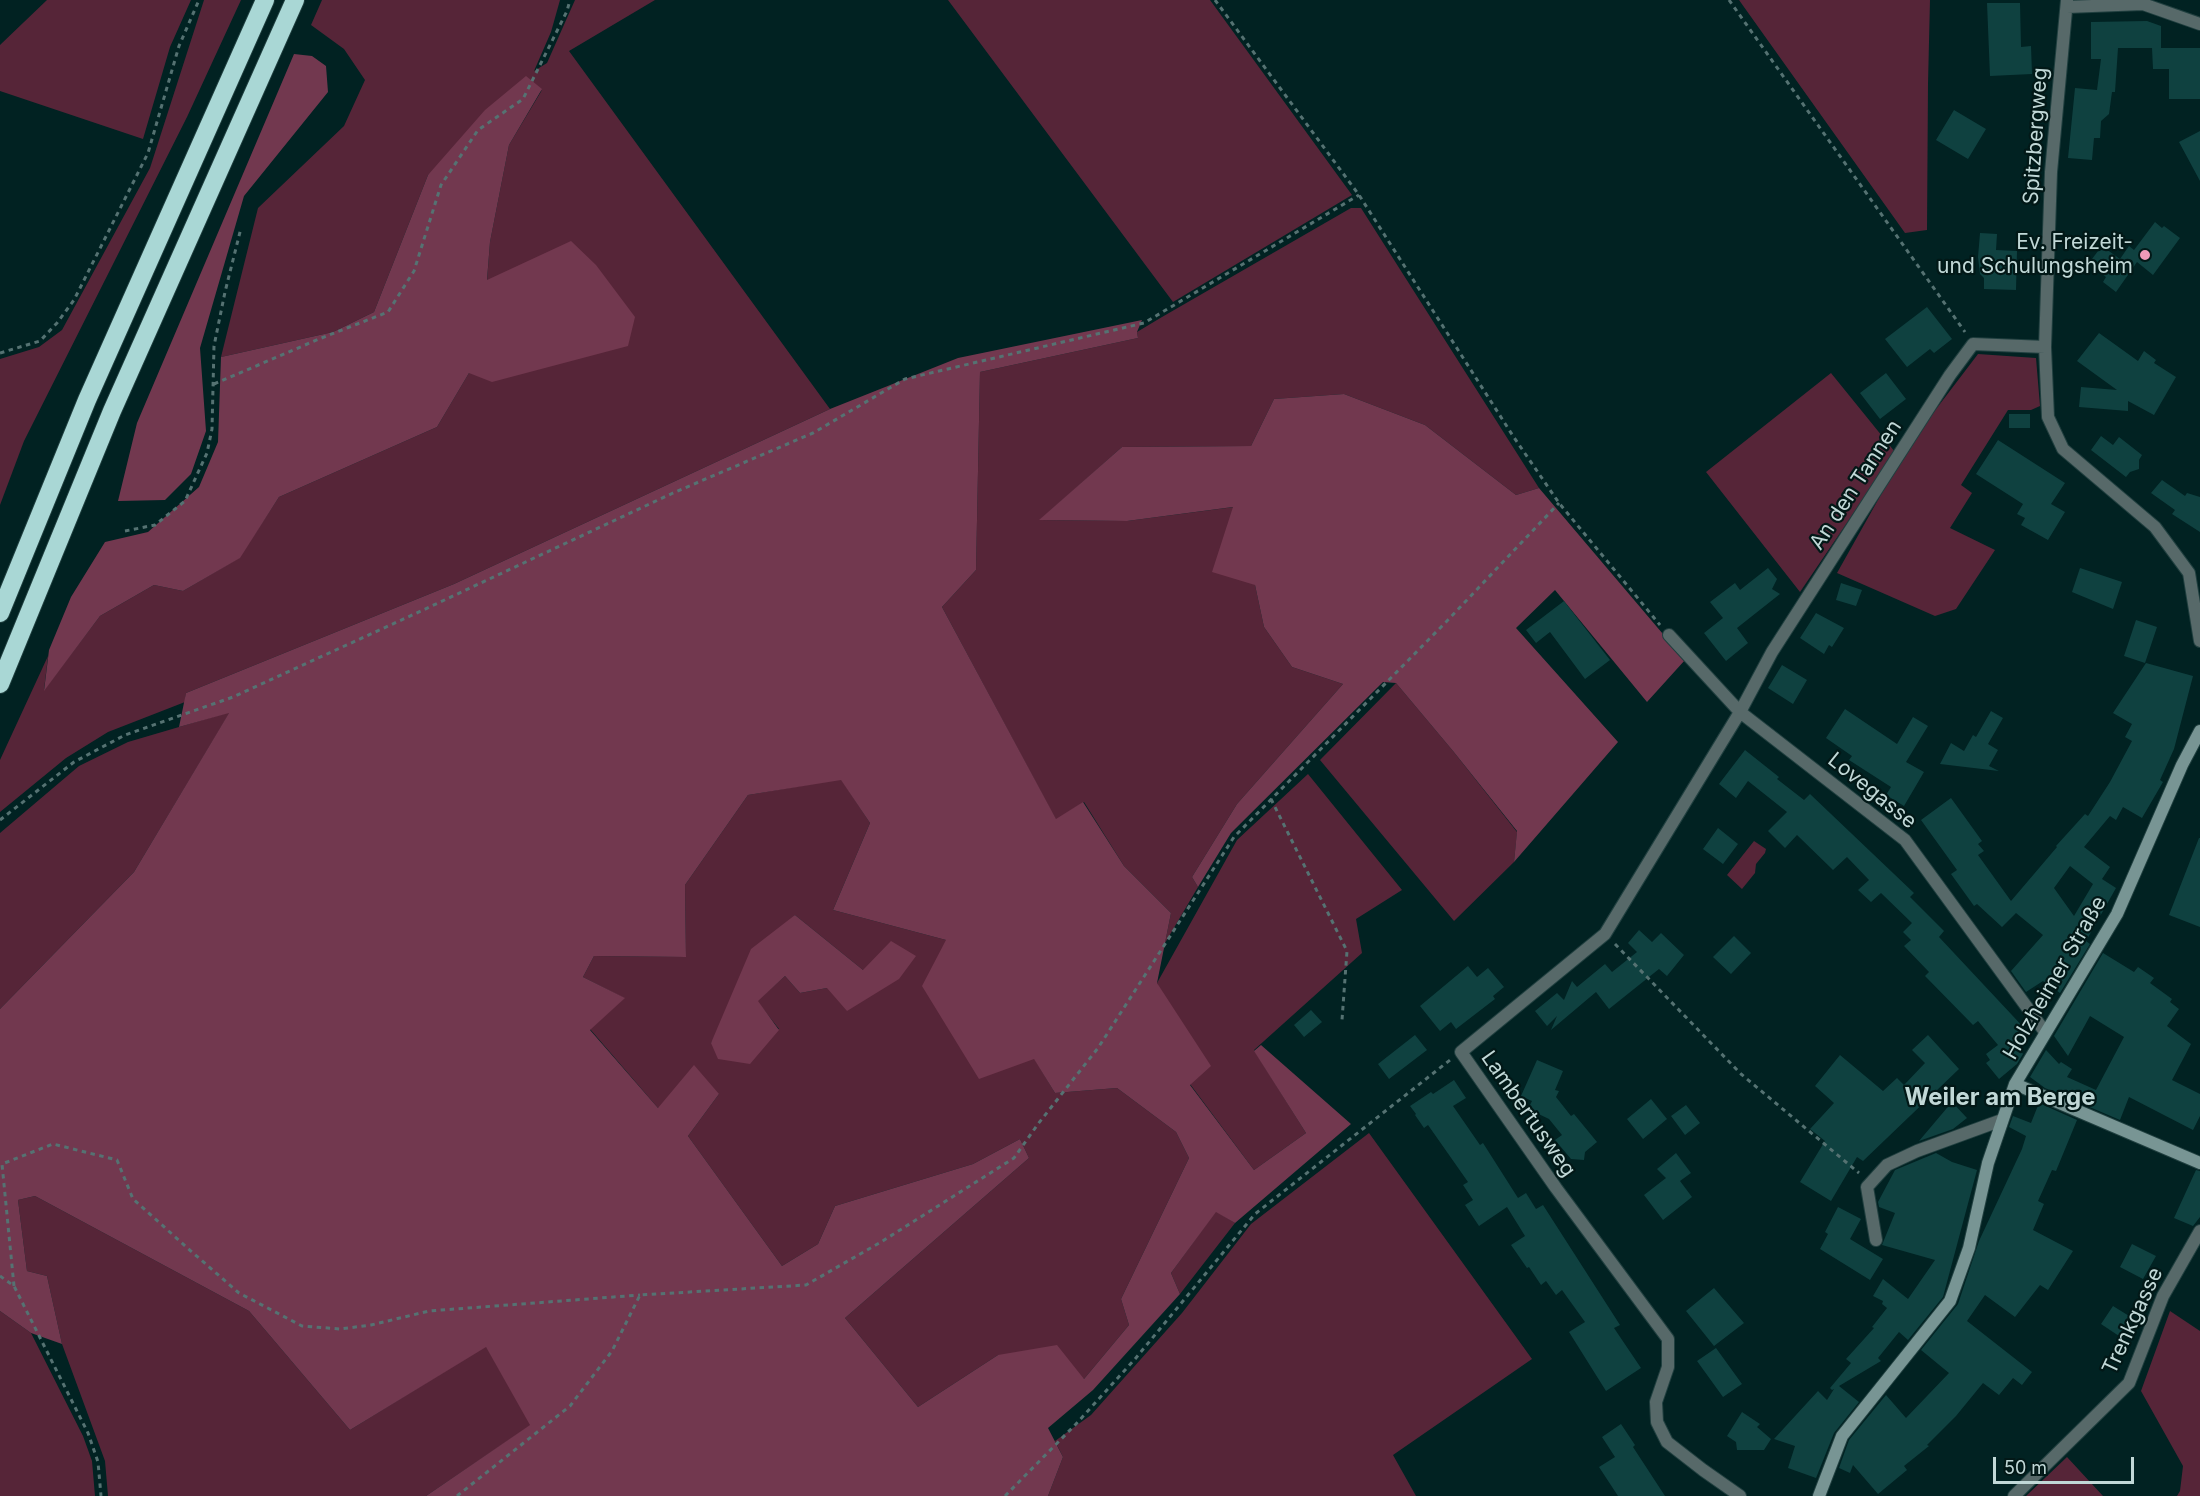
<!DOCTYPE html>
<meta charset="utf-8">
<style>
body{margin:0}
#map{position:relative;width:2200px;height:1496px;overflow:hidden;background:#012222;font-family:Inter,sans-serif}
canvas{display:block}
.scale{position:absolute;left:1993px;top:1457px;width:141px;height:27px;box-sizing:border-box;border:3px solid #c1d8d7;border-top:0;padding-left:8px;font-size:18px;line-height:21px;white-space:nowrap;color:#c1d8d7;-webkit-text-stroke:4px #021817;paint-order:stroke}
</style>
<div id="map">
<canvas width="2200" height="1496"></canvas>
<div class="scale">50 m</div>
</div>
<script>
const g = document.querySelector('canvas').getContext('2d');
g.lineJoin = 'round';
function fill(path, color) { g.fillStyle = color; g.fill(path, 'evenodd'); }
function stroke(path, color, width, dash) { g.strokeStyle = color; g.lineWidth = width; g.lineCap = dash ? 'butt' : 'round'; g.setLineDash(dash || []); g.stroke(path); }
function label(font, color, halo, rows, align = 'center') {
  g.font = font + ' Inter,sans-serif'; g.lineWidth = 4.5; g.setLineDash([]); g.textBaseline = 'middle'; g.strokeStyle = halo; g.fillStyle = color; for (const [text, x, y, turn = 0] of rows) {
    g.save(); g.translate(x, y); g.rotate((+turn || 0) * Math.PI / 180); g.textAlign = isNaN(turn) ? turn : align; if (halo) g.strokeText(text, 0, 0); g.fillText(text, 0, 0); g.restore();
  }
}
fill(new Path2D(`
 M47,0h144l-21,47 -27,92 -143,-48v-46z
 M204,0h37l-54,117 -163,324 -24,64v-146l39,-12 23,-17 88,-162z
 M322,0h238l-9,32 -17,39 13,-8 28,-63h80l-86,51 261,358 -376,175 -268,109 -1,9 -77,30 -42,26 -66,54v-52l48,-104 -4,34 56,-74 54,-31 29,6 56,-33 40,-61 158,-70 32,-54 18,-92 3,-39 19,-97 33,-55 -114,85 -54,137 -41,20 -112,25 37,-149 86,-82 21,-46 -21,-31 -33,-24z
 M948,0h262l142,195 -179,107z
 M1739,0h191l-2,84 -1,146 -22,3z
 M1351,208h10l178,280 -23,7 -91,-70 -81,-31 -70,5 -23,47 -129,1 -82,73 87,1 107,-14 21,78 9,42 28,40 51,17 -106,120 -45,73 6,10 -33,56 6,-30 -47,-47 -40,-64 -28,18 -114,-213 34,-37 4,-198 158,-34 -1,-6 25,-15z
 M1978,354l58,4 4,48 -9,4h-23l-47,75 11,8 -22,35 45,22 -39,59 -21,7 -98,-43 46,-82 47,-74z
 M1831,373l64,79 -95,140 -94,-120z
 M1396,683l57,68 64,81 -3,30 -60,59 -134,-161z
 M230,712l-96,160 -134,137v-176l79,-67 49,-24z
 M1308,774l94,116 -46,29 6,34 -108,97 52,83 -52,37 -64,-86 -33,-101 80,-143z
 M841,779l29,44 -37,87 113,30 88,118 21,35 62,-5 59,44 13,26 -68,141 8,26 -45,54 -86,-24 -80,52 -73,-89 184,-160 -9,-19 -47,25 -138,42 -17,38 -36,22 -94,-130 31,-42 -61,14 -68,-79 34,-31 -41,-21 11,-21 92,1 -1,-72 63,-90zM795,915l68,55 -36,18 -27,5 -15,-17 -28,25 22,28 -68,14z
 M1754,841l12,8 -1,4 -9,11 -1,9 -13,16 -15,-14z
 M1369,1133l163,226 -139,96 23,41h-368l15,-39 -8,-16 36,-26 91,-102 69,-89z
 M35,1196l214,115 101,119 136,-84 45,79 -105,71h-318l-3,-35 -43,-117 -15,-68 -20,-5 -9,-71z
 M1216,1211l19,12 -55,71 -9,-21z
 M0,1311l31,22 52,103 9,25 3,35h-95z
 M2170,1311l30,20v165h-23l3,-5 3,-25 -42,-75z
 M2067,1457l36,39h-77z`), '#562538');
fill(new Path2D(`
 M294,54l18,2 14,10 2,26 -84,104 -44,152 6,83 -15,43 -26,26 -47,1 19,-78z
 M526,76l16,13 -33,56 -19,97 -3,38 84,-39 25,24 39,52 -7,29 -136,36 -23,-9 -32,54 -158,70 -39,61 -57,33 -29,-6 -54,31 -56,75 5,-41 22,-53 34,-55 43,-10 51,-45 19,-45 3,-85 112,-25 41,-20 54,-137 57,-65z
 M1142,320l-5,12 1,6 -158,34 -4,198 -34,37 114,212 27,-17 41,64 47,47 -14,70 54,83 -21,19 64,85 52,-37 -52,-82 7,-6 90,79 -116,99 -19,-11 -45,61 9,21 -87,96 -45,38 15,29 -15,39h-622l104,-71 -44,-78 -136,83 -101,-119 -214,-115 -17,4 9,71 20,5 15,68 -31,-11 -31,-22v-302l134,-137 95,-159 -50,14 7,-34 268,-109 376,-175 128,-51zM841,780l29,43 -37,87 113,30 -24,46 57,93 55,-20 21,34 62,-5 59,44 13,26 -68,141 8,26 -45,54 -27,-34 -59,10 -80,52 -73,-89 184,-160 -9,-19 -47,25 -138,42 -17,38 -36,22 -94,-130 31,-42 -25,-29 -36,43 -68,-78 35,-32 -42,-21 11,-21 92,1 -1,-72 63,-90z
 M1344,394l81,31 91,70 23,-7 146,172 -38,42 -92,-112 -39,38 102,114 -104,120 3,-31 -64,-80 -57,-68 -13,-1 -152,151 -33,54 -6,-10 45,-73 106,-120 -51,-17 -28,-40 -9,-42 -43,-13 21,-65 -106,14 -88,-1 83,-73 129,-1 23,-47z
 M795,915l68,55 28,-29 25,15 -17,23 -52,32 -20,-23 -27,5 -15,-17 -27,25 21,29 -29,34 -32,-5 -7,-16 40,-94z`), '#72384f');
fill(new Path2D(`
 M1987,3h33l1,44 10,-1 1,28 -42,2z
 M2147,21l14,5v22h39v51h-31v-30h-16l-1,-21h-34l-3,44h-3l-3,22 -8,7 -1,17h-6l-2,22 -24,-2 7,-70 22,2 4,-31h-10v-37z
 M1954,110l32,19 -18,30 -32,-19z
 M2200,131v50l-21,-39z
 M2155,222l7,6 2,-2 16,12 -27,37 -16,-13 -21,30 -13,-10 3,-5 -14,-10v-8l6,-8 8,-2 14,10 9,-13 5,4z
 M1980,233l17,1 -1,16 21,1 -1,39 -32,-1v-11l-4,-4 -2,-17z
 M1927,307l25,32 -18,14 -4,-4 -23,18 -22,-28z
 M2099,333l39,28 6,-10 12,9 -2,3 22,14 -22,38 -26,-14v10l-49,-4 2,-20 36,3 -40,-29z
 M1886,373l20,26 -26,20 -20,-26z
 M2009,414h21v14h-21z
 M2101,436l12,9 6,-8 23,18 -3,5v9l-9,3 -4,5 -35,-27z
 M1998,440l67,43 -14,21 14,8 -17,28 -27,-15 4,-7 -8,-4 6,-10 -47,-30z
 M2162,480l23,16 2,-3 13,4v35l-28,-18 3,-4 -24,-17z
 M1768,568l9,11 -5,10 8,5 -43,34 11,15 -22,18 -22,-28 19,-15 -13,-16 25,-19 5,7z
 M2080,568l42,14 -9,27 -41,-17z
 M1841,583l21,7 -6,16 -20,-6z
 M1564,601l46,59 -25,19 -35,-47 -14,11 -10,-13z
 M1816,613l28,15 -12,19 -3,-2 -5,9 -24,-16z
 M2136,620l21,7 -12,36 -21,-7z
 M2146,663l47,13 -19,73 -14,31 3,2 -21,36 -19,-11 -7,13 -6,-4 -26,31 26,20 -8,12 14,9 -30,53 4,3 -30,49 -17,-12 -17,11 -15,-21 32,-36 -27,-22 -14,14 -25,-23 -3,2 -23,-32 6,-4 -36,-50 30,-22 31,43 -4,3 6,7 -6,4 33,46 46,-54 -1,-1 29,-32 3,2 22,-34 22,-41 -7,-4 7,-13 -19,-11zM2070,866l23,18 -19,32 -20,-28z
 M1782,665l25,15 -14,24 -25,-16z
 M1845,709l52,35 16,-27 15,9 -22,36 18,10 -20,34 -18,-11 5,-8 -42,-27 3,-4 -26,-18z
 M1991,711l12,7 -15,26 10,6 -9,16 10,5 -59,-7 11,-21 13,8 9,-16 3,2z
 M1745,750l34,27 -2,2 27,21 6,-6 104,99 -4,4 34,34 -5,6 87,93 -14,8 11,16 -6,10 -18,15 -13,-16 4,-3 -4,-6 12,-9 -20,-24 -5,4 -48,-49 4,-4 -25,-26 7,-6 -8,-8 9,-9 -31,-30 -10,9 -13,-12 11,-10 -22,-23 -14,13 -36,-35 -12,13 -17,-17 19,-19 -39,-31 -12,17 -17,-14z
 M1718,828l20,16 -15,20 -20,-15z
 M2199,838h1v89l-31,-12z
 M1639,930l13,12 9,-9 23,22 -17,21 -8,-7 -50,40 -13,-17 -45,38 6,-14 -10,10 -12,-15 22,-18 7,7 8,-19 5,6 28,-23 7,8 25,-20 -9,-9z
 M1734,936l17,17 -20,21 -18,-17z
 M2103,953l31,19 4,-5 16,11 -4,5 22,16 -2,3 9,7 -12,17 24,18 -19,36 28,14v22l-7,14 -64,-33 -9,23 -75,-32 -15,-11 16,-27 13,14 2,-2 11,7 -5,8 29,13 28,-53 -34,-21 -22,40 -14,-20z
 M1468,966l9,11 11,-9 16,19 -11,9 2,3 -39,30 -5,-7 -11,9 -20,-25z
 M1311,1010l11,12 -18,15 -10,-12z
 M1415,1035l12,15 -38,29 -11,-15z
 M1928,1035l31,34 -96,92 -6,-4 -26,44 -31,-19 25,-41 -15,-12 24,-26 -19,-17 25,-31 43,36 14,-13 7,7 21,-22 -13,-13z
 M1537,1060l26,11 -8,19 4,1 -3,6 15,19 3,-2 23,28 -12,10 -1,8 -13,-1 -16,-19 7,-5 -13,-16 -21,-10 4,-8 -11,-5z
 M1454,1080l12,18 -13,8 27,39 3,-2 35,55 8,-5 10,16 7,-4 77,120 -6,3 27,40 -35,23 -37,-59 16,-10 -23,-32 -6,5 -10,-14 -5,4 -12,-18 -2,1 -16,-23 14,-9 -18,-29 -28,19 -14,-21 8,-5 -10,-15 5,-3 -40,-57 -4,3 -9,-13 1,-1 -6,-8 21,-14 2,2z
 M1651,1099l16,20 -24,20 -16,-20z
 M1952,1102l15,16 -14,11 -34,12z
 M2039,1103l38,17 -21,51 -4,-1 -14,31 6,3 -11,26 40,21 -25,39 -8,-5 -25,32 -30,-22 -18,26 65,51 -10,13 -9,-7 -14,17 -16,-12 -27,33 -29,29 2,1 -25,20 3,4 -29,24 -25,-29 -3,8 -11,-5 10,-28 37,-45 20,23 43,-45 -28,-23 37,-46 21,-63 43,-92 4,-13 -17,-9 4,-11 18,7z
 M1686,1105l14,18 -15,12 -14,-19z
 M1676,1153l15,20 -11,8 12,16 -29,23 -19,-25 22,-17 -9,-9z
 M1936,1153l16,9 25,8 -34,127 -35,43 -9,-8 -21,26 3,3 -42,25 20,16 -25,31 -18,45 -28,-10 7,-22 -21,-7 44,-48 9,9 7,-11 -2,1 -2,-2 21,-25 -5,-4 28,-31 -2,-1 15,-19 -5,-4 1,-3 -10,-5 10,-17 25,20 27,-39 -53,-15 13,-32 -16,-6 -1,-5 17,-32z
 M2196,1170l4,1v46l-7,9 -19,-8z
 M1838,1207l23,12 -11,20 33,20 -13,21 -50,-31 8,-15 -3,-2z
 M2132,1244l24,12 -13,23 -23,-12z
 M1714,1288l30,35 -30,23 -28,-35z
 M2113,1306l21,13 -12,19 -21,-14z
 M1716,1348l26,36 -19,13 -26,-36z
 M1742,1412l18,12 -3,3 14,12 -7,11h-27l-1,-8 -9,-6z
 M1621,1424l14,21 -2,2 32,49h-47l-19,-29 16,-10 -13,-20z`), '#0f4140');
const street = new Path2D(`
 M2067,0l-16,172 -6,175 3,70 15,32 92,78 34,46 11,68
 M2067,7l76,-3 57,20
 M1669,635l71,77 165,128 140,192
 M1876,1240l-9,-53 20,-22 30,-14 85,-31
 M1740,1496l-37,-26 -36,-28 -10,-20 -1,-20 12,-35v-28l-112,-151 -95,-136 144,-118 135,-222 32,-60 178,-277 23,-31 72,3
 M2014,1496l115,-113 34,-87 37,-65`);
const secondary = new Path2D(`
 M2015,1084l185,79
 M1819,1496l23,-60 108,-135 19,-53 19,-85 27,-79 102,-170 65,-149 18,-34`);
const highway = new Path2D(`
 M0,613l87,-213 178,-400
 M0,684l112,-273 183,-411`);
stroke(street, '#203f3f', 14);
stroke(secondary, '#203f3f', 14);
stroke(highway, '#203f3f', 20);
stroke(new Path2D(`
 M1215,0l144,195 154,241 46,67 101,122
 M1729,0l236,332
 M0,353l40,-12 17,-18 17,-23 74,-147 31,-107 20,-46
 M214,384l105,-45 69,-27 26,-41 27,-86 37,-55 45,-31 44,-88 3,-11
 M125,531l30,-6 30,-24 22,-48 5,-24 2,-83 11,-54 16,-64
 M1271,799l76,152 -5,69
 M0,820l74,-58 51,-27 108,-38 188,-86 252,-118 140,-60 92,-54 239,-56 215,-128
 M1615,944l126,130 118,99
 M0,1276l14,10 74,147 10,29 3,34
 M14,1286l-12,-122 51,-20 64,16 16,39 59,53 47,41 63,33 38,3 31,-4 58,-14 211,-16
 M457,1496l113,-90 42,-55 28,-56 166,-10 75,-43 133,-84 24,-34 60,-76 136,-211 212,-215 113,-119
 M1005,1496l71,-72 59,-65 120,-145 195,-154`), '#557272', 3, [4.5, 4.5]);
stroke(street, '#576969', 12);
stroke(secondary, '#789594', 12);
stroke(highway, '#a9d7d5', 18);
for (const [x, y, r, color] of [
 [2145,255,6,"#ef9ab8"]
]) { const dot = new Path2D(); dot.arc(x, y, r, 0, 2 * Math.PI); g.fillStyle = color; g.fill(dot); stroke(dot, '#021817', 2); }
label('21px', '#c1d8d7', '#021817', [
 ["Spitzbergweg",2036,136,-86],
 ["An den Tannen",1856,485,-57],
 ["Lovegasse",1872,791,39],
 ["Holzheimer Straße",2055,978,-60],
 ["Lambertusweg",1528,1114,55],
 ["Trenkgasse",2133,1321,-65]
]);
label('21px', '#c1d8d7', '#021817', [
 ["Ev. Freizeit-",2133,243],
 ["und Schulungsheim",2133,267]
], 'right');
label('bold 24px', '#c1d8d7', '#021817', [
 ["Weiler am Berge",2000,1098]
]);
</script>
